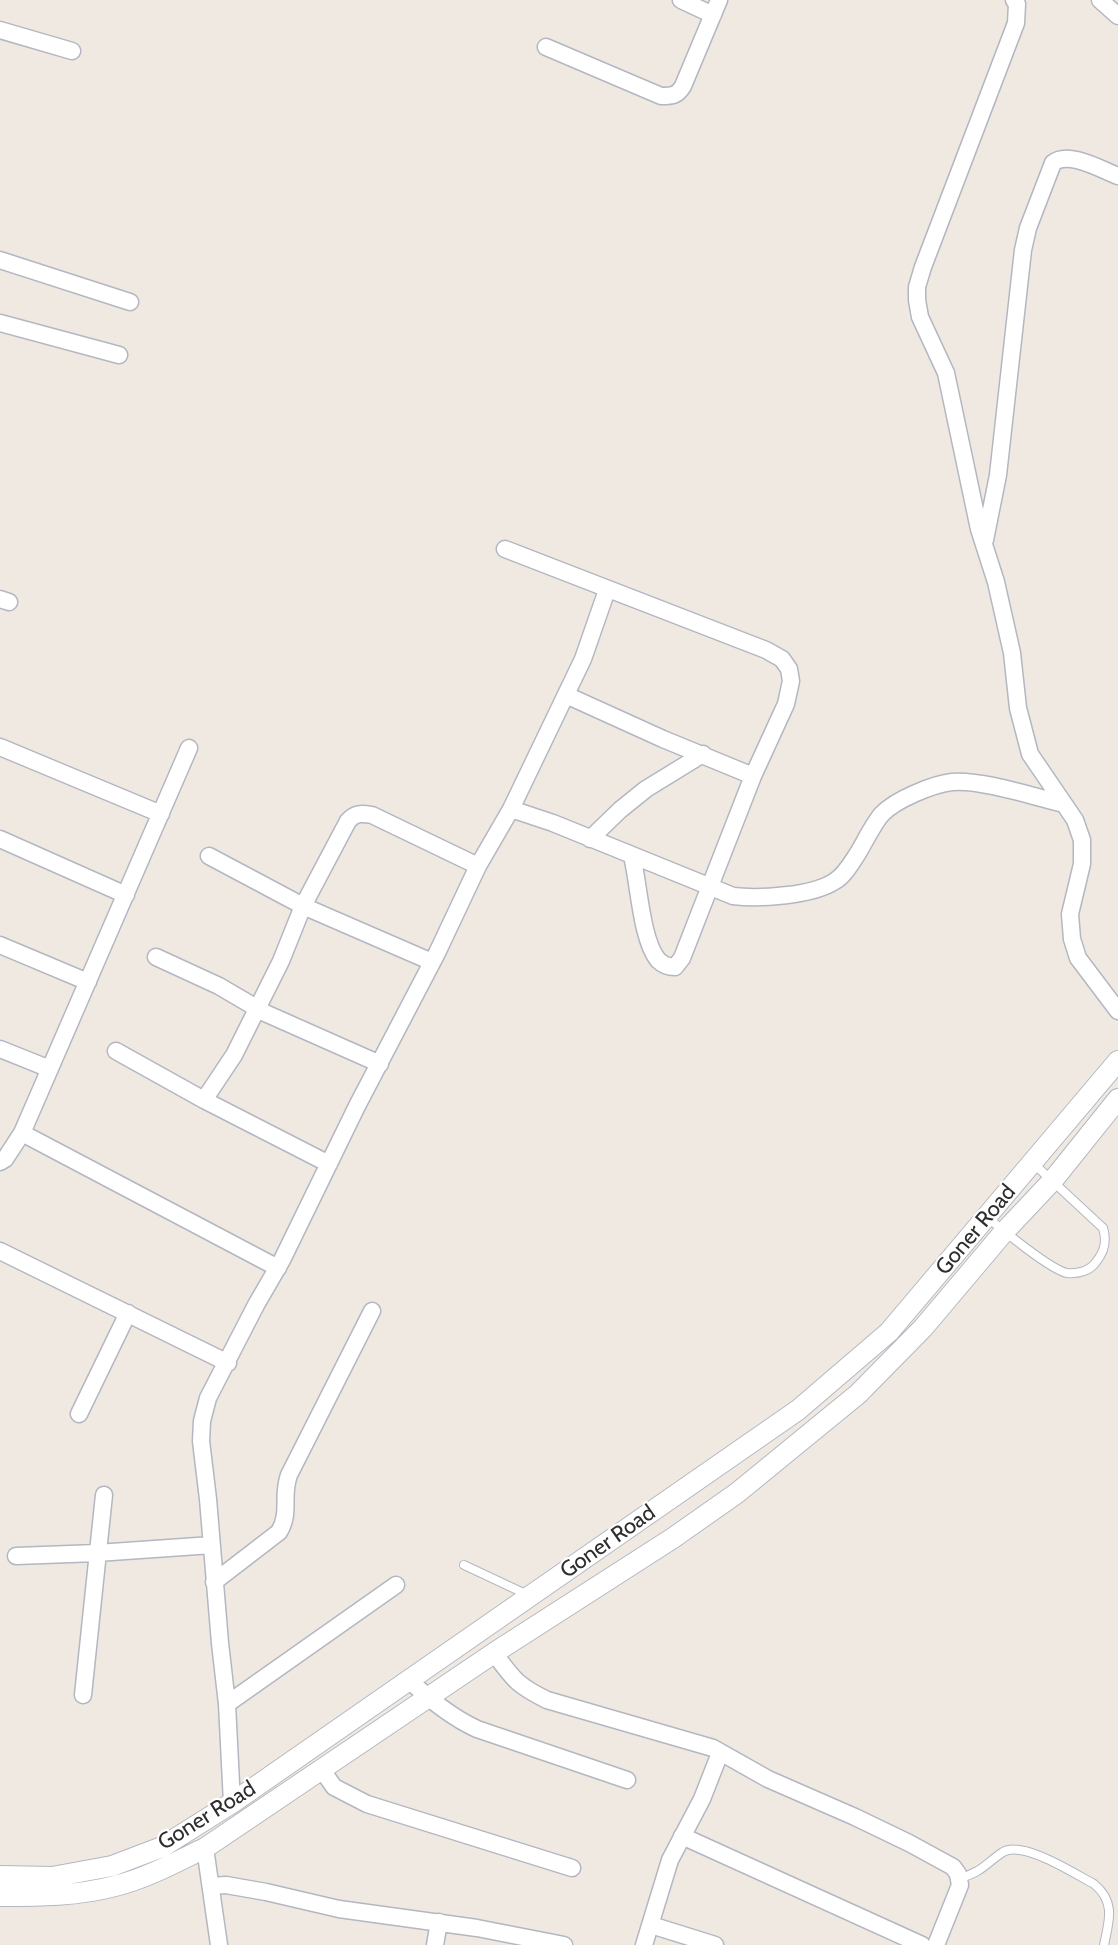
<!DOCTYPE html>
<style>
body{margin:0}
canvas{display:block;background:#efe9e1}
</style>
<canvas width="1118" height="1945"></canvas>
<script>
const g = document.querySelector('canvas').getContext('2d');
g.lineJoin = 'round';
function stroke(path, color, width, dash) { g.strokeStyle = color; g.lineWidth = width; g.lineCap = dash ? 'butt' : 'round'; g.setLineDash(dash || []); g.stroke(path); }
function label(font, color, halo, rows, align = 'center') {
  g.font = font + ' Cabin,sans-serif'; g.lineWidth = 4.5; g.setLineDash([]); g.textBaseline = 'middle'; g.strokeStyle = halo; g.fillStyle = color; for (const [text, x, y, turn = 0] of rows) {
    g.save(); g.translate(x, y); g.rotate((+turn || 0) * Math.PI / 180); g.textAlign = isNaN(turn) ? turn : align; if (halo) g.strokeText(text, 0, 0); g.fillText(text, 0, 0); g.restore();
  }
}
const service = new Path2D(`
 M987,1217c14,12 64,53 80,56 11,1 23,-2 29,-11 9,-11 11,-21 7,-34l-70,-65
 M464,1565l66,31
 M959,1878c22,-5 26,-14 44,-26 20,-12 72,22 91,32 22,18 15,37 10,61`);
const minor = new Path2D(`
 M681,0l32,15
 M1014,0l3,4 -1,19 -93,244 -6,20v13l3,17 26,56 33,156 17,53 16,71 6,55 12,46 45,66 7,20v24l-12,50 2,25 6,19 40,53
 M1100,0l18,16
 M0,30l72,21
 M546,47l115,49c11,0 16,0 22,-10l36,-86
 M0,260l130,42
 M0,323l119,32
 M985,540l13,-65 25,-225 5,-22 25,-65c15,-13 49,7 65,13
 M505,549l261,101 16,9 7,10 2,12 -5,23 -33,72 -71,182 -7,9c-7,0 -12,-2 -17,-7 -17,-21 -19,-76 -26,-104
 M0,599l9,3
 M566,695l97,44 90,37
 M0,747l161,67
 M511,809l72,-150 24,-69
 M0,839l126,56
 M590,839l30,-29 26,-21 57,-35
 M209,856l94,50 129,56
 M0,945l88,37
 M156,957l63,29 46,27 115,51
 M0,1049l50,20
 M116,1051l88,49 125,64
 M204,1100l30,-45 47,-94 22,-55 45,-85c7,-8 13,-8 24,-6l106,51
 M22,1133l256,135
 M0,1162l5,-3 17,-26 167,-385
 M0,1251l228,112
 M79,1414l49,-101
 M16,1556l81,-3 115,-8
 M214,1582l65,-50c12,-20 2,-35 10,-57l83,-164
 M494,1653c20,27 23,32 53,47l166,48 55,31 87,38 54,26 44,24 5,7 2,11 -24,60
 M409,1680c21,20 42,37 68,49l150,51
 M83,1695l21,-200
 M227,1704l169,-119
 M322,1770l12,17 33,17 205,64
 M232,1803l-5,-99 -7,-61 -12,-144 -7,-58 1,-20 6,-23 48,-93 26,-45 75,-154 80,-153 41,-87 33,-57 42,14 180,73c26,3 80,0 102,-15 10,-6 17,-19 23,-28 6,-10 17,-32 24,-39 13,-14 51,-30 70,-32 28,-3 83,15 112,22
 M682,1836l240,109
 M205,1848l14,97
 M211,1886l15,-1 40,7 73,17 138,19 87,17
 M651,1925l64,20
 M435,1945l4,-23
 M644,1945l26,-85 32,-61 18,-46`);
const tertiary = new Path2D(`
 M0,1876l52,1 60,-11 50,-19 70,-44 566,-393 91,-78 229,-271
 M0,1896c39,0 78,0 115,-10 32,-8 61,-24 90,-38l289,-195 179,-115 64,-45 121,-99 65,-66 81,-96 49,-52 65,-81`);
stroke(service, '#b4b7c1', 10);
stroke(minor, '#b4b7c1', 19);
stroke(tertiary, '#b4b7c1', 22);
stroke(service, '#fff', 8);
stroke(minor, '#fff', 16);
stroke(tertiary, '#fff', 20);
label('22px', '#2e2e2e', '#fff', [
 ["Goner Road",976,1230,-50],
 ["Goner Road",608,1542,-35],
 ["Goner Road",207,1816,-32]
]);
</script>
